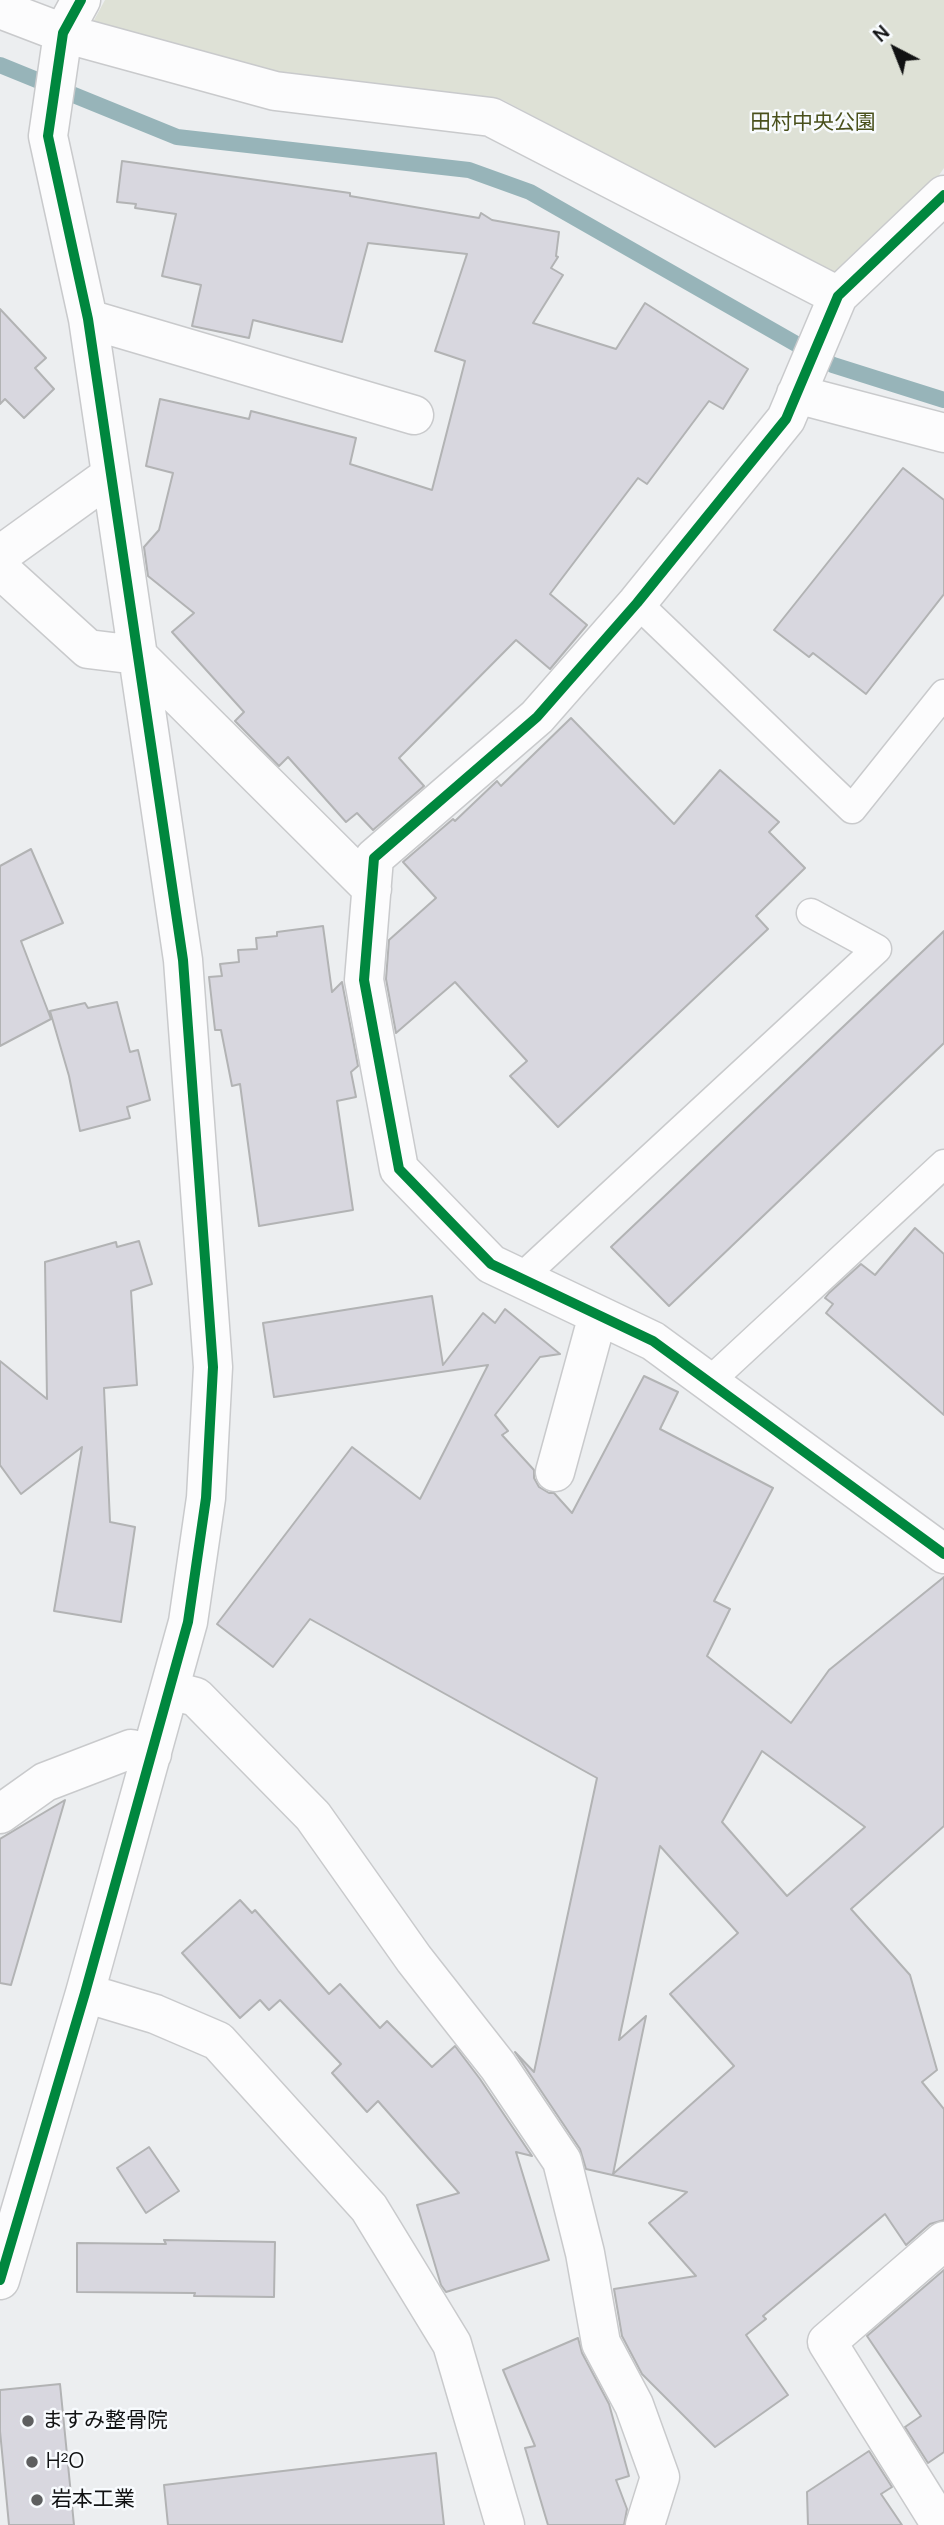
<!DOCTYPE html>
<meta charset="utf-8">
<style>
body{margin:0}
#map{position:relative;width:944px;height:2525px;overflow:hidden;background:#eceef0;font-family:Manrope,sans-serif}
canvas{display:block}
.north{position:absolute;left:860px;top:14px;width:70px;height:70px;-webkit-text-stroke:5px #f8fbfe;paint-order:stroke;rotate:318deg;font-size:19px;font-weight:700;line-height:28px;text-align:center;color:#111213}
.north::after{content:'';display:block;margin:auto;width:24px;height:32px;background:#111213;clip-path:polygon(50% 0,100% 100%,50% 72%,0 100%)}
</style>
<div id="map">
<canvas width="944" height="2525"></canvas>
<div class="north">N</div>
</div>
<script>
const g = document.querySelector('canvas').getContext('2d');
g.lineJoin = 'round';
function fill(path, color) { g.fillStyle = color; g.fill(path, 'evenodd'); }
function stroke(path, color, width, dash) { g.strokeStyle = color; g.lineWidth = width; g.lineCap = dash ? 'butt' : 'round'; g.setLineDash(dash || []); g.stroke(path); }
function label(font, color, halo, rows, align = 'center') {
  g.font = font + ' Manrope,"Noto Sans JP",sans-serif'; g.lineWidth = 5; g.setLineDash([]); g.textBaseline = 'middle'; g.strokeStyle = halo; g.fillStyle = color; for (const [text, x, y, turn = 0] of rows) {
    g.save(); g.translate(x, y); g.rotate((+turn || 0) * Math.PI / 180); g.textAlign = isNaN(turn) ? turn : align; if (halo) g.strokeText(text, 0, 0); g.fillText(text, 0, 0); g.restore();
  }
}
fill(new Path2D(`
 M105,0h839v168l-11,16 -98,91 -334,-176 -220,-25 -188,-52z`), '#dee1d6');
stroke(new Path2D(`
 M0,65l177,72 292,33 61,22 303,173 111,35`), '#97b4b9', 16);
const building = new Path2D(`
 M122,161l228,32v3l129,22 2,-5 11,7 67,12 -3,24 2,1 -7,11 12,7 -30,48 83,26 29,-46 103,66 -25,40 -14,-8 -62,83 -9,-6 -88,116 37,31 -37,44 -34,-29 -117,118 25,28 -51,44 -16,-17 -11,9 -58,-65 -9,9 -44,-45 9,-9 -72,-80 22,-19 -46,-37 -4,-29 15,-17 14,-57 -27,-7 14,-67 89,20 2,-8 105,27 -6,26 82,26 33,-129 -30,-10 32,-97 -99,-11 -26,99 -89,-22 -4,18 -57,-12 9,-41 -39,-9 14,-62 -41,-6 1,-4 -19,-2z
 M0,309l46,49 -11,10 19,21 -30,29 -19,-19 -5,5z
 M903,468l41,32v94l-78,100 -53,-41 -4,4 -35,-27z
 M571,718l103,106 46,-54 59,52 -10,10 36,36 -49,48 12,13 -210,198 -48,-51 17,-15 -72,-79 -59,51 -10,-54 3,-39 47,-42 -33,-36 50,-43 2,2 42,-40 4,5z
 M31,849l32,74 -42,18 30,78 -51,27v-180z
 M323,926l9,66 10,-10 16,84 -7,6 5,25 -19,4 16,109 -94,16 -19,-142 -8,2 -11,-56h-6l-6,-53 13,-1 -2,-12 19,-2 -1,-12 19,-1 -1,-11 21,-2v-4z
 M944,931v112l-275,263 -58,-59z
 M117,1002l13,50 8,-2 12,50 -23,7 3,11 -50,13 -11,-55 -19,-65 35,-8 3,5z
 M915,1228l29,26v161l-118,-102 7,-9 -8,-6 4,-5 32,-29 14,11z
 M139,1241l13,43 -21,7 6,94 -33,3 6,134 25,5 -14,95 -67,-11 28,-164 -61,47 -21,-29v-104l47,38 -2,-137 71,-20 1,5z
 M432,1296l11,69 40,-52 12,10 10,-14 55,45 -20,3 -45,58 13,16 -6,4 32,35v8l5,9 10,6h5l18,20 72,-137 34,16 -18,37 113,59 -59,113 16,8 -23,47 84,67 38,-53 115,-93v249l-93,83 59,66 27,95 -15,12 22,27v111l-14,4 -24,21 -21,-31 -122,102 3,3 -20,16 42,60 -73,52 -73,-73 -20,-38 -8,-47 82,-13 -47,-53 38,-31 -101,-23 -6,-20 -65,-97 19,20 63,-294 -287,-159 -37,48 -56,-43 135,-177 68,52 68,-134 -214,32 -11,-74zM762,1751l103,76 -78,69 -65,-74zM660,1846l78,87 -68,61 64,72 -121,108 33,-158 -27,24z
 M65,1800l-54,185 -11,-2v-144z
 M240,1900l12,13 3,-3 74,84 11,-10 40,44 7,-7 45,46 23,-21 25,33 52,77 -16,-4 33,108 -103,32 -5,-7 -24,-80 42,-12 -81,-92 -11,11 -35,-39 9,-9 -61,-64 -11,10 -9,-10 -20,18 -58,-65z
 M149,2147l30,44 -33,22 -29,-45z
 M164,2240l111,2 -1,55 -80,-1 1,-3 -118,-1v-49l89,1z
 M944,2270v182l-16,11 -23,-36 16,-11 -54,-80z
 M578,2338l4,15 27,51 20,72 -13,4 11,29 -3,16h-76l-23,-77 10,-2 -32,-76z
 M60,2384l14,141h-65l-9,-94v-41z
 M869,2451l23,36 -11,7 21,31h-94l-1,-33z
 M436,2453l8,72h-276l-4,-40z`);
fill(building, '#d8d7df');
stroke(building, '#b2b3b4', 2);
const service = new Path2D(`
 M637,603l215,206 92,-115
 M521,1278l356,-329 -66,-36
 M710,1381l234,-217`);
const minor = new Path2D(`
 M0,9l63,24 212,58 216,26 347,179
 M944,195l-106,101 -52,123 -149,184 -100,114 -163,141 -10,122 35,189 92,95 162,77 291,213
 M88,319l326,96
 M796,394l148,39
 M0,555l111,-80
 M0,569l88,80 49,6 235,234
 M555,1472l43,-157
 M170,1690l26,7 117,119 101,143 84,107 64,95 23,92 16,90 33,62 26,72 -15,48
 M0,1814l45,-32 86,-33 21,5
 M85,1993l70,21 63,27 151,167 83,136 53,181
 M0,2280l85,-287 103,-371 18,-124 7,-131 -30,-407 -95,-641 -40,-183 15,-103 18,-33
 M941,2525l-114,-183 117,-101`);
stroke(service, '#c9cacc', 31);
stroke(minor, '#c9cacc', 41);
stroke(service, '#fcfcfd', 28);
stroke(minor, '#fcfcfd', 38);
stroke(new Path2D(`
 M944,195l-106,101 -52,123 -149,184 -100,114 -163,141 -10,122 35,189 92,95 162,77 291,213
 M0,2280l85,-287 103,-371 18,-124 7,-131 -30,-407 -95,-641 -40,-183 15,-103 18,-33`), '#00873e', 10);
for (const [x, y, r, color] of [
 [28,2421,7,"#5e5f60"],
 [32,2462,7,"#5e5f60"],
 [37,2500,7,"#5e5f60"]
]) { const dot = new Path2D(); dot.arc(x, y, r, 0, 2 * Math.PI); g.fillStyle = color; g.fill(dot); stroke(dot, '#f8fbfe', 2.5); }
label('21px', '#49501c', '#f8fbfe', [
 ["田村中央公園",813,123]
]);
label('21px', '#111213', '#f8fbfe', [
 ["ますみ整骨院",42,2421],
 ["H²O",46,2462],
 ["岩本工業",51,2500]
], 'left');
</script>
